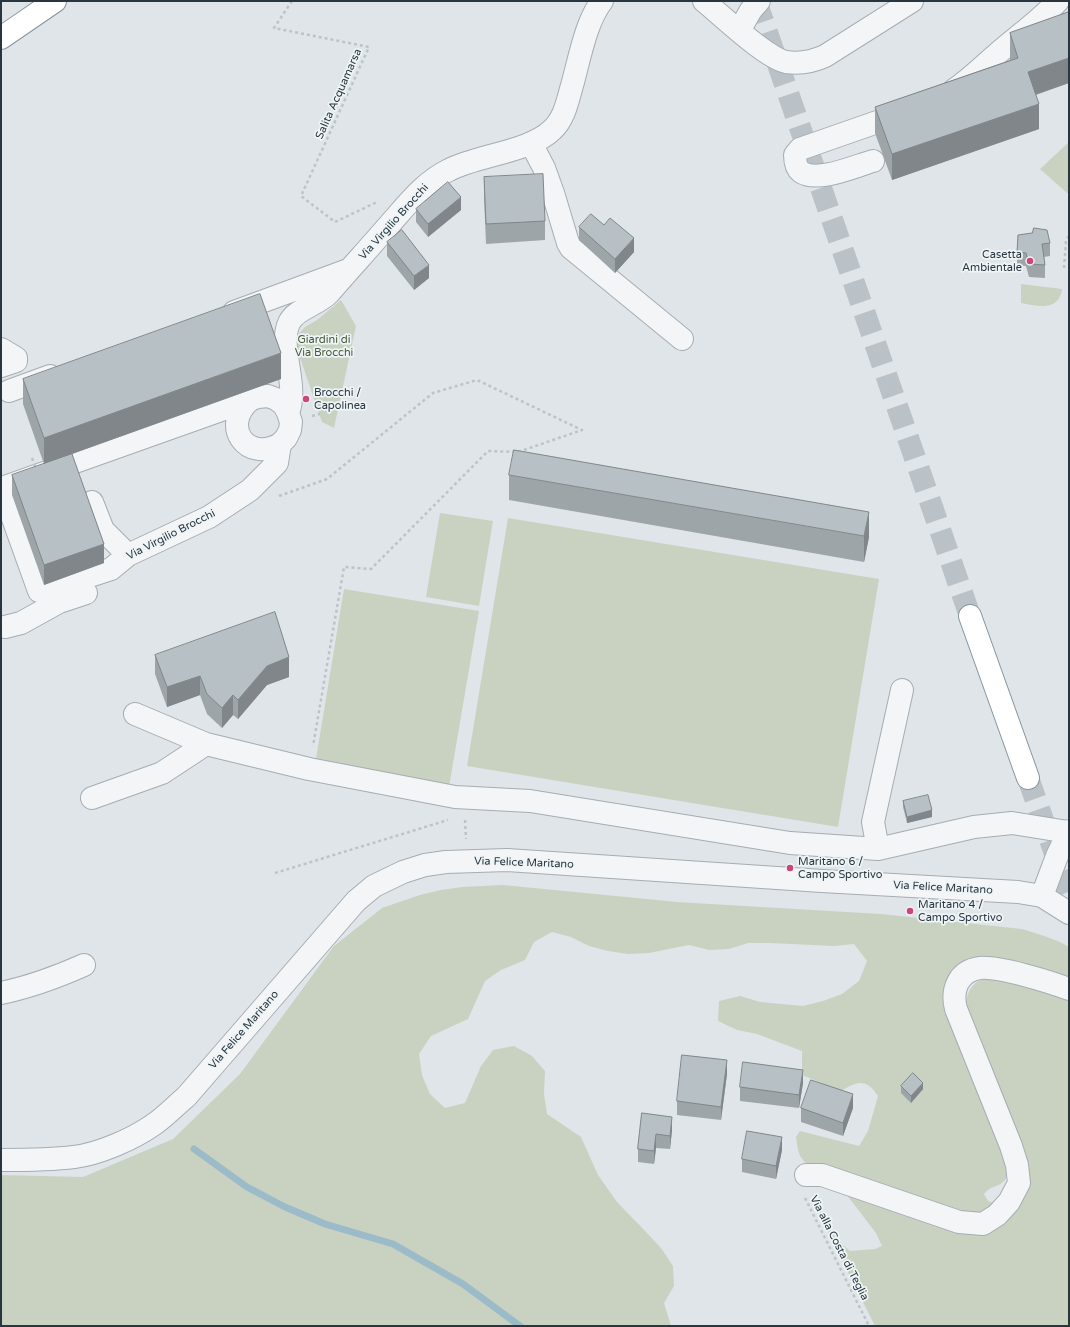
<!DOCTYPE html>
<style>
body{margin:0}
#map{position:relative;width:1070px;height:1327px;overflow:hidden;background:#e0e5e9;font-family:"Varela Round",sans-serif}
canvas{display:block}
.frame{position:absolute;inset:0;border:2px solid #293640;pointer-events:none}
</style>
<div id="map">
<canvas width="1070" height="1327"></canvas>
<div class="frame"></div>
</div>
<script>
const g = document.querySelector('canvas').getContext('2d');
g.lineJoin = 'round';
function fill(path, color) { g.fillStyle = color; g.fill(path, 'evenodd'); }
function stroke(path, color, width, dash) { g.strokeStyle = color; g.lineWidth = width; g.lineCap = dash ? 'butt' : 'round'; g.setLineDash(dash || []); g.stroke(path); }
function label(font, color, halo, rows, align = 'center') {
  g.font = font + ' "Varela Round",sans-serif'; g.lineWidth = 3.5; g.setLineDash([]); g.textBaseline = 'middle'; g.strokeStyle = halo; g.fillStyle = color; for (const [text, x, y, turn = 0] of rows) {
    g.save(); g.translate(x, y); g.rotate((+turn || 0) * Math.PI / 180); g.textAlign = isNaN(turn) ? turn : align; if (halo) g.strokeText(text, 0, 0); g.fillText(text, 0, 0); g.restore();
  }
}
fill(new Path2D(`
 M1069,142v50l-2,1 -27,-24z
 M1021,284l41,5c-3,23 -25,17 -41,14z
 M341,300l15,26 -22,102 -12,-6 -25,-73 1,-14 7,-8 12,-7z
 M440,513l53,8 -14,85 -53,-9z
 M508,518l371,61 -41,248 -371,-61z
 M344,589l135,22 -30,176 -134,-22z
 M503,885l174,17 204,12 141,15c16,5 32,9 47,18v29l-67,-18 -32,1 -19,12 -7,15 1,17 64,152c-1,9 1,21 -6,27 -7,6 -13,4 -19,12l4,7 7,3 -6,9 -27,4 -152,-51c-12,-8 -12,-16 -14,-29l4,-6 59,15 9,-15 10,-35c-12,-18 -20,-15 -37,-5l-39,-16v-24l-45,-17 -20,-4 -19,-9 1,-20 21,-5 20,6 43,4 20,-5 19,-7 17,-13 8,-20 -13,-17 -20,2 -65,-3h-21l-19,6 -20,1 -20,-5 -40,8 -21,1 -20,-3 -19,-5 -18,-9 -19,-5 -18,10 -9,18 -24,10 -16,11 -17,38 -37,17 -12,18 3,21 8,19 15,14 20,-5 16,-37 12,-16 21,-4 18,10 13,15 -1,23 3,20 34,23 17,38 19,27 30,31 14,15 12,18 1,20 -10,17 7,23h-670v-151l82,2 90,-38 67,-65 94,-128 48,-38 38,-13 21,-5 21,-3z
 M1000,977l69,19v330h-194l-60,-119 -2,-9 20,36 11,12 6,5 25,-2 7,-3 -6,-13 -33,-43 123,42 61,-47 -1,-29 -11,-24 -50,-124c4,-25 10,-29 35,-31z`), '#c9d2c1');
stroke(new Path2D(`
 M194,1149l53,38 38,20 40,17 68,20 70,40 57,42`), '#9bbbc8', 7);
stroke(new Path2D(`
 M756,1l214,615
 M1028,778l41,115`), '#bbc2c7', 22, [22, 11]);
const minor = new Path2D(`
 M704,1c17,14 62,57 82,61 14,2 26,0 39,-6l87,-55
 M739,31l12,-21 8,-9
 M954,90c18,-12 33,-28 50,-42 18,-15 37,-29 54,-47
 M531,143l13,25 9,25 15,50 3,5 111,91
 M873,161c-18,5 -55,22 -72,11 -5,-4 -6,-11 -6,-17l5,-6 103,-36
 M234,312l114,-42
 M1,349l15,9v3l-15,5
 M9,391l41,-15
 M268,396l8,3 8,6 4,8 3,9 -1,8 -4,8 -6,6 -3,19 -27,27 -41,27 -81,38 -17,14 -68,22h-4l-37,-103 256,-91z
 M250,400c-30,26 -3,63 30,44
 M288,413c11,-29 -10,-65 1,-90 6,-14 29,-18 40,-30 20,-23 40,-45 60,-68 18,-20 35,-43 60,-55 29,-15 80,-18 103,-40 12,-11 15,-27 19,-41 8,-27 14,-66 31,-88
 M92,502l11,28 25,25
 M5,627l16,-4 38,-21 27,-9
 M135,714l71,30
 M92,798l70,-25 44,-29 103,25 146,28 75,4 260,42 88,6 96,-22 38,-4 56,9
 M878,849l-5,-27 29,-132
 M1042,896l15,-40 12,-25
 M1,993c29,-6 56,-16 83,-28
 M1,1160c24,0 49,0 73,-3 25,-3 59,-18 79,-32 12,-8 22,-19 33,-28l170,-196 18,-15 29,-14 22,-7 21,-3 61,-2 315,21 196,11 24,4 27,17
 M806,1175h16l137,47 24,2 14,-9 12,-13 10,-19 -2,-18 -6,-19 -55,-137c-5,-19 2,-38 24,-41 19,-2 70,14 89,21`);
const highway = new Path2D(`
 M1,38l54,-37
 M970,616l58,162`);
stroke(minor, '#a5adb3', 24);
stroke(highway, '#87969f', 24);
stroke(new Path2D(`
 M292,1l-18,27 95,19 -68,149 34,26 42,-20
 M1064,268l2,-27 3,-5
 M312,416l8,-2
 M279,496l48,-17 106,-86 44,-13 105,50 -64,22 -30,-1 -117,118 -27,-2 -31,179
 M465,820l1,19
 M275,873l173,-53
 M805,1198l64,128`), '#bec3c7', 2.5, [3, 3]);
stroke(minor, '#f3f5f7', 22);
stroke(highway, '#fff', 22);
stroke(new Path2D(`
 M32,458l4,11`), '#bec3c7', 2.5, [3, 3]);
fill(new Path2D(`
 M1069,12v71l-33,12 3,34 -147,51 -17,-47v-26l135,-47v-27z
 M484,177l61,44v19l-59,4 -2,-47z
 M416,209l45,1 -33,27 -12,-15z
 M579,227l55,25 -19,21 -36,-33z
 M1018,235l32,8v13l-6,1 1,8v13l-16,-1 -3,-11 -9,-1z
 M387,242l42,36 -15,12 -27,-34z
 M23,379h258l-237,85 -21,-60z
 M12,475l92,88 -60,22 -32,-90z
 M509,475l360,62 -5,25 -355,-62z
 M155,655l134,22 -22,8 -29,34 -5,-4 -11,13 -15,-14 -7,-19 -33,12 -12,-33z
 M903,801l29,16 -25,6 -4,-16z
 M727,1074l-6,46 -44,-5v-14z
 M803,1083l-4,25 -59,-7v-14z
 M901,1086l22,3 -12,14 -10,-10z
 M801,1108h52l-10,28 -42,-14z
 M642,1113l30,17 -2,19 -14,-1 -2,16 -16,-2v-13z
 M782,1150l-6,29 -34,-7v-13z`), '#9da5a9');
fill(new Path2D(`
 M1069,58v25l-41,14v-25z
 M1039,104v25l-147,51v-26z
 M461,197v13l-33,27v-13z
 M634,238v14l-19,21v-14z
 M429,265v13l-15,12v-14z
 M281,353v26l-237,85v-26z
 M869,512v25l-5,25v-26z
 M104,544v19l-60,22v-20z
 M289,657v20l-22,8 -29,34v-19l29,-34z
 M200,676v19l-33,12v-20z
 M233,695v20l-11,13v-20z
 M932,810v7l-25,6v-6z
 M727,1060v14l-6,46v-13z
 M803,1070v13l-4,25v-13z
 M923,1083v6l-12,14v-7z
 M853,1094v14l-10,28v-13z
 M672,1117v13l-2,19v-13z
 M656,1134v14l-2,16v-13z
 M782,1137v13l-6,29v-13z`), '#80868a');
const building = new Path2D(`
 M1069,12v46l-41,14 11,32 -147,50 -17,-47 143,-49 -8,-25z
 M543,174l2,47 -59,3 -2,-47z
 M448,182l13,15 -33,27 -12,-15z
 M591,214l13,11 6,-7 24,20 -19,21 -36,-32z
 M1034,228l13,2 3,13 -8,1 3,21 -16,-1 -3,-11 -9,-1 1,-17 14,-2z
 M402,230l27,35 -15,11 -27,-34z
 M260,294l21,59 -237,85 -21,-59z
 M514,450l355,62 -5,24 -355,-61z
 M72,454l32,90 -60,21 -32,-90z
 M275,612l14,45 -22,9 -29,34 -5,-5 -11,13 -15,-14 -7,-18 -33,11 -12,-32z
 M928,795l4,15 -25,7 -4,-16z
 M682,1055l45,5 -6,47 -44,-6z
 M743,1062l60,8 -4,25 -59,-8z
 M913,1073l10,10 -12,13 -10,-10z
 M811,1080l42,14 -10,29 -42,-15z
 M642,1113l30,4 -2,19 -14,-2 -2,17 -16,-2z
 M747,1131l35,6 -6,29 -34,-7z`);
fill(building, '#b7c0c5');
stroke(building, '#80868a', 1);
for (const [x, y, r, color] of [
 [1030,261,4,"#cc4678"],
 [306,399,4,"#cc4678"],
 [790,868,4,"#cc4678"],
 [910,911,4,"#cc4678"]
]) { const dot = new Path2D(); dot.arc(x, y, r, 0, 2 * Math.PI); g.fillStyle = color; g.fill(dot); stroke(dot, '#eff4f6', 1.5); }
label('11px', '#293640', '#eff4f6', [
 ["Salita Acquamarsa",339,94,-66],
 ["Via Virgilio Brocchi",394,222,-48],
 ["Via Virgilio Brocchi",171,535,-27],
 ["Via Felice Maritano",524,863,2],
 ["Via Felice Maritano",943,888,3],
 ["Via Felice Maritano",244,1030,-49],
 ["Via alla Costa di Teglia",839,1248,63]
]);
label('11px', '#293640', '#eff4f6', [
 ["Casetta",1022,255,"right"],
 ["Ambientale",1022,268,"right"],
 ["Brocchi /",314,393],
 ["Capolinea",314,406],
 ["Maritano 6 /",798,862],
 ["Campo Sportivo",798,875],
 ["Maritano 4 /",918,905],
 ["Campo Sportivo",918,918]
], 'left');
label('11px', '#455b36', '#eff4f6', [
 ["Giardini di",324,340],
 ["Via Brocchi",324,353]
]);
</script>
